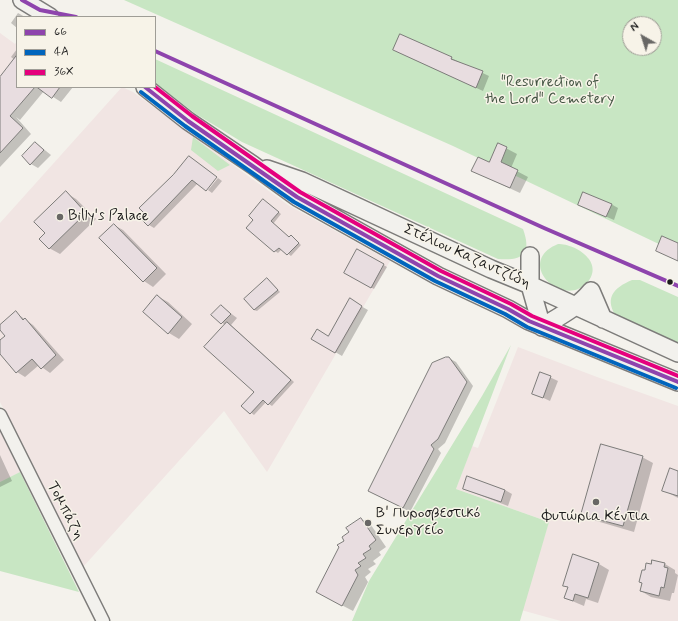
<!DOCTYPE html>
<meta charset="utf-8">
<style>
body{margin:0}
#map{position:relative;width:678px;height:621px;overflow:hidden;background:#f4f2ec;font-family:Mynerve,sans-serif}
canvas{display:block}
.legend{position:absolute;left:16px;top:16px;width:140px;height:72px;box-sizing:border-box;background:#f7f3e8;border:1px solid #9f9d96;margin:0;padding:5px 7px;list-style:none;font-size:12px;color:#1c1c1c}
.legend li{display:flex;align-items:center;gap:8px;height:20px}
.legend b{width:20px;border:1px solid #9f9d96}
.north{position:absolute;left:622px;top:16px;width:40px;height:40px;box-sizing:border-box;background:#f7f3e8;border:1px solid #9f9d96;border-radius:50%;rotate:321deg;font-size:11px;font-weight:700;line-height:16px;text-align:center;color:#1c1c1c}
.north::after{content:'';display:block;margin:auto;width:14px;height:18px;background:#686765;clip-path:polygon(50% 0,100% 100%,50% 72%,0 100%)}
</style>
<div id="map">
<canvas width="678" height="621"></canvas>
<ul class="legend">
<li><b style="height:5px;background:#8e44ad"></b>66</li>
<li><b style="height:5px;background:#0065bd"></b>4Α</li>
<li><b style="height:5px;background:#e5007d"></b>36Χ</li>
</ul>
<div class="north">N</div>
</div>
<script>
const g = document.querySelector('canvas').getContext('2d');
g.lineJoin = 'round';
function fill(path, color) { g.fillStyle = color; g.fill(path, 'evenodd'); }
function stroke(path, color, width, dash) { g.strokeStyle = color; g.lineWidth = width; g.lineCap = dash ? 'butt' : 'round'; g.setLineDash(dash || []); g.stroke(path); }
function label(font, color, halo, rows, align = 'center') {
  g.font = font + ' Mynerve,sans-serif'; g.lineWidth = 3; g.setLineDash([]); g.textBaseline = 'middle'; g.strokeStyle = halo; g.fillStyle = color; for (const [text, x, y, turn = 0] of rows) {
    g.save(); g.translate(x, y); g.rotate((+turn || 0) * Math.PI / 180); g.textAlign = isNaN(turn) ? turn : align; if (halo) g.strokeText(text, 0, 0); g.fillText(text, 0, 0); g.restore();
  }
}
fill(new Path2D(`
 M0,33l15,11 2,-3v34l-17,21z
 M122,87l11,5 155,113 102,56 -123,211 -43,-61 -141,156 -83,-165v-179z
 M518,347l79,30 81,29v215h-117l-40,-11 28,-88 -93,-33 16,-43 6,2z
 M0,431l20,41 -20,10z`), '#f1e5e3');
fill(new Path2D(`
 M124,0h554v252l-15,-6 -210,-100zM630,24h24v24h-24z
 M155,59l368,170c9,25 0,32 -25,30l-256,-117 -46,-28 -41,-31z
 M193,137l37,28 -12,6 -27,-21z
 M558,244c19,0 47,19 29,39 -25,26 -73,-21 -29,-39z
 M632,280h8l38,17v49l-60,-27c-15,-20 -5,-31 14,-39z
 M511,345l-55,144 93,33 -29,99h-168l17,-40 113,-185z
 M20,472l59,120 -79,-21v-89z`), '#c8e6c3');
fill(new Path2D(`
 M18,13l7,4h-8v11l-6,-5z
 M17,49v38h56l-12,15 -17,-11 -24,29 -4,-3 15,17 -31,33v-89l15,-18 -4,-3z
 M394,50l57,8 38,18 -6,15z
 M36,143l15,12 -13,13 -7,-4z
 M498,144l19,10 -6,14 17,9 -8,16 -48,-22 18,-8z
 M189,158l9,25 -44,45 -5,-3 25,-50z
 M218,178l4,3 -10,12 -4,-3z
 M66,193l10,6 20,20 -36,35 -11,-6 -3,-15z
 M266,202l15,12 -8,10 16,14h5l7,7 -10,11 -9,-7 -4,4 -3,-2 -27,-23z
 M611,204l7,4 -4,12 -35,-15z
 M114,225l9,5 43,44 -13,13 -9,-6z
 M358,250l29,17 -13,22 -29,-16z
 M268,279l12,13 -23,19 -3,-1z
 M157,296l11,6 24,22 -13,15 -10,-6z
 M350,300l18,10 -26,46 -29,-17 16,-2z
 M221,306l16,12 -6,7 63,57 -22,24 -6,-4 -12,13 -11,-9 12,-14 -30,-67 -12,-10z
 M16,313l17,12 31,35 -14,13 -11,-8 -14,12 -8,-5 -17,-19v-12l6,-5 -6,-10z
 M449,358l7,4 17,24 -28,57 -7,6 3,4 -31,59 -34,-18z
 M541,373l17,8 -8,20 -17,-8z
 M0,455l12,26 -12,6z
 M642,457l11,6 -19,69 -41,-12 -11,-6z
 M678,472v26l-15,-8z
 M464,489l41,1 7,4 -4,12z
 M361,519l10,6 15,22 -7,5 2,3 -8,6 3,3 -8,5 3,3 -6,5 3,5 -15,29 -25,-13 18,-57z
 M599,564l10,6 -11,33 -12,-4 -2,7 -19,-8 4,-10 -5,-3z
 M665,564l10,6v3l3,2 -4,18h-2l-2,8 -19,-4 -10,-6 1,-8 -2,-1 5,-10 7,-7z`), '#0003');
const building = new Path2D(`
 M400,34l52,23 -1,2 32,12 -7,17 -83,-38z
 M17,55v32h18l-25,29 13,12 -23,25v-76z
 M37,87h23l-8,11z
 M35,142l9,8 -14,15 -8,-9z
 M498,143l9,4 -6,15 17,8 -8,18 -39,-17 7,-14 11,5z
 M189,156l28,21 -11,14 -14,-11 -44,46 -9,-9 5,-4 -5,-5 34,-33z
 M66,191l20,22 -37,36 -10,-10 6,-6 -11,-11z
 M583,192l29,12 -6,13 -28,-12z
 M263,199l16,13 -8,9 18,16 2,-2 8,8 -12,12 -8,-7 -5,4 -28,-24 7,-8 -4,-4z
 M114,224l43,44 -14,14 -44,-44z
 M662,236l16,7v18l-22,-10z
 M357,249l27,15 -13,24 -27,-15z
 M267,278l11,12 -24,20 -10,-11z
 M157,295l25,22 -14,17 -25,-22z
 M350,298l12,8 -27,47 -24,-14 6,-10 11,7z
 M221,305l10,9 -10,10 -10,-9z
 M16,311l7,9 2,-2 31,37 -15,14 -9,-10 -16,14 -16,-19v-14l5,-4 -5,-6v-5z
 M227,322l64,58 -23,25 -5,-5 -13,14 -9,-8 13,-14 -50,-45z
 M446,357h3l18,25 -29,57 -7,6 3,4 -31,59 -35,-17 64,-128z
 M540,372l11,4 -8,22 -11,-4z
 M601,444l42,12 -20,70 -42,-11z
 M670,468l8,3v25l-16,-5z
 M467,476l38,14 -4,12 -38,-13z
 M361,518l15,22 -7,6 2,3 -8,5 3,4 -8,5 3,3 -6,4 3,5 -16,31 -26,-14 23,-45 -2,-2 7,-4 -2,-4 7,-5 -3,-4z
 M573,554l26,9 -11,35 -13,-4 -2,7 -9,-3 4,-11 -5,-1z
 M652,560l13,3 -1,4 4,1 -4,20 -3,-1 -2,9 -19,-5 2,-8 -3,-1 3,-12h3l1,-7 5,1z`);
fill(building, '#e8dde0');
stroke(building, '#7d7c7a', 1);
const minor = new Path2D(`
 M0,415l103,206`);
const secondary = new Path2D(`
 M22,0l28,17
 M145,87l43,34 65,44 44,32 141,79 70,33 21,12 149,61
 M267,169l35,12 189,88 39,16 148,68
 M530,256v29l12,42
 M542,327c18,-11 36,-20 49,-36l12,28`);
stroke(minor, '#7d7c7a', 15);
stroke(secondary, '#7d7c7a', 20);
stroke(minor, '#f2f1ed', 12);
stroke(secondary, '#f2f1ed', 17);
stroke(new Path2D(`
 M22,0l18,10 36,7
 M155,51l389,177 134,58
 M145,87l43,34 109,76 141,79 70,33 21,12 149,61`), '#8e44ad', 4);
stroke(new Path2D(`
 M141,92l44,34 109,76 141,79 70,33 22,13 149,61`), '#0065bd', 4);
stroke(new Path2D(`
 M155,87l37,29 108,76 141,79 70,33 21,12 146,60`), '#e5007d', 4);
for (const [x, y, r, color] of [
 [60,217,4,"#686765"],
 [670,282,3.5,"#1c1c1c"],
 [596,502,4,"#686765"],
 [368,523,4,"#686765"]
]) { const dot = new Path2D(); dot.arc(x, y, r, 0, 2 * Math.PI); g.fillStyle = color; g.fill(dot); stroke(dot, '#f7f3e8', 1.5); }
label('15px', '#455644', '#f7f3e8', [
 ["\"Resurrection of",550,83],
 ["the Lord\" Cemetery",550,100]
]);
label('15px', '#1c1c1c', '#f7f3e8', [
 ["Billy's Palace",68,217],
 ["Β' Πυροσβεστικό",376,514],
 ["Συνεργείο",376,531],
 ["Φυτώρια Κέντια",596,517,"center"]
], 'left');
label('15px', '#1c1c1c', '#f7f3e8', [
 ["Στέλιου Καζαντζίδη",467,257,24],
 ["Τομπάζη",65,511,63]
]);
</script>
